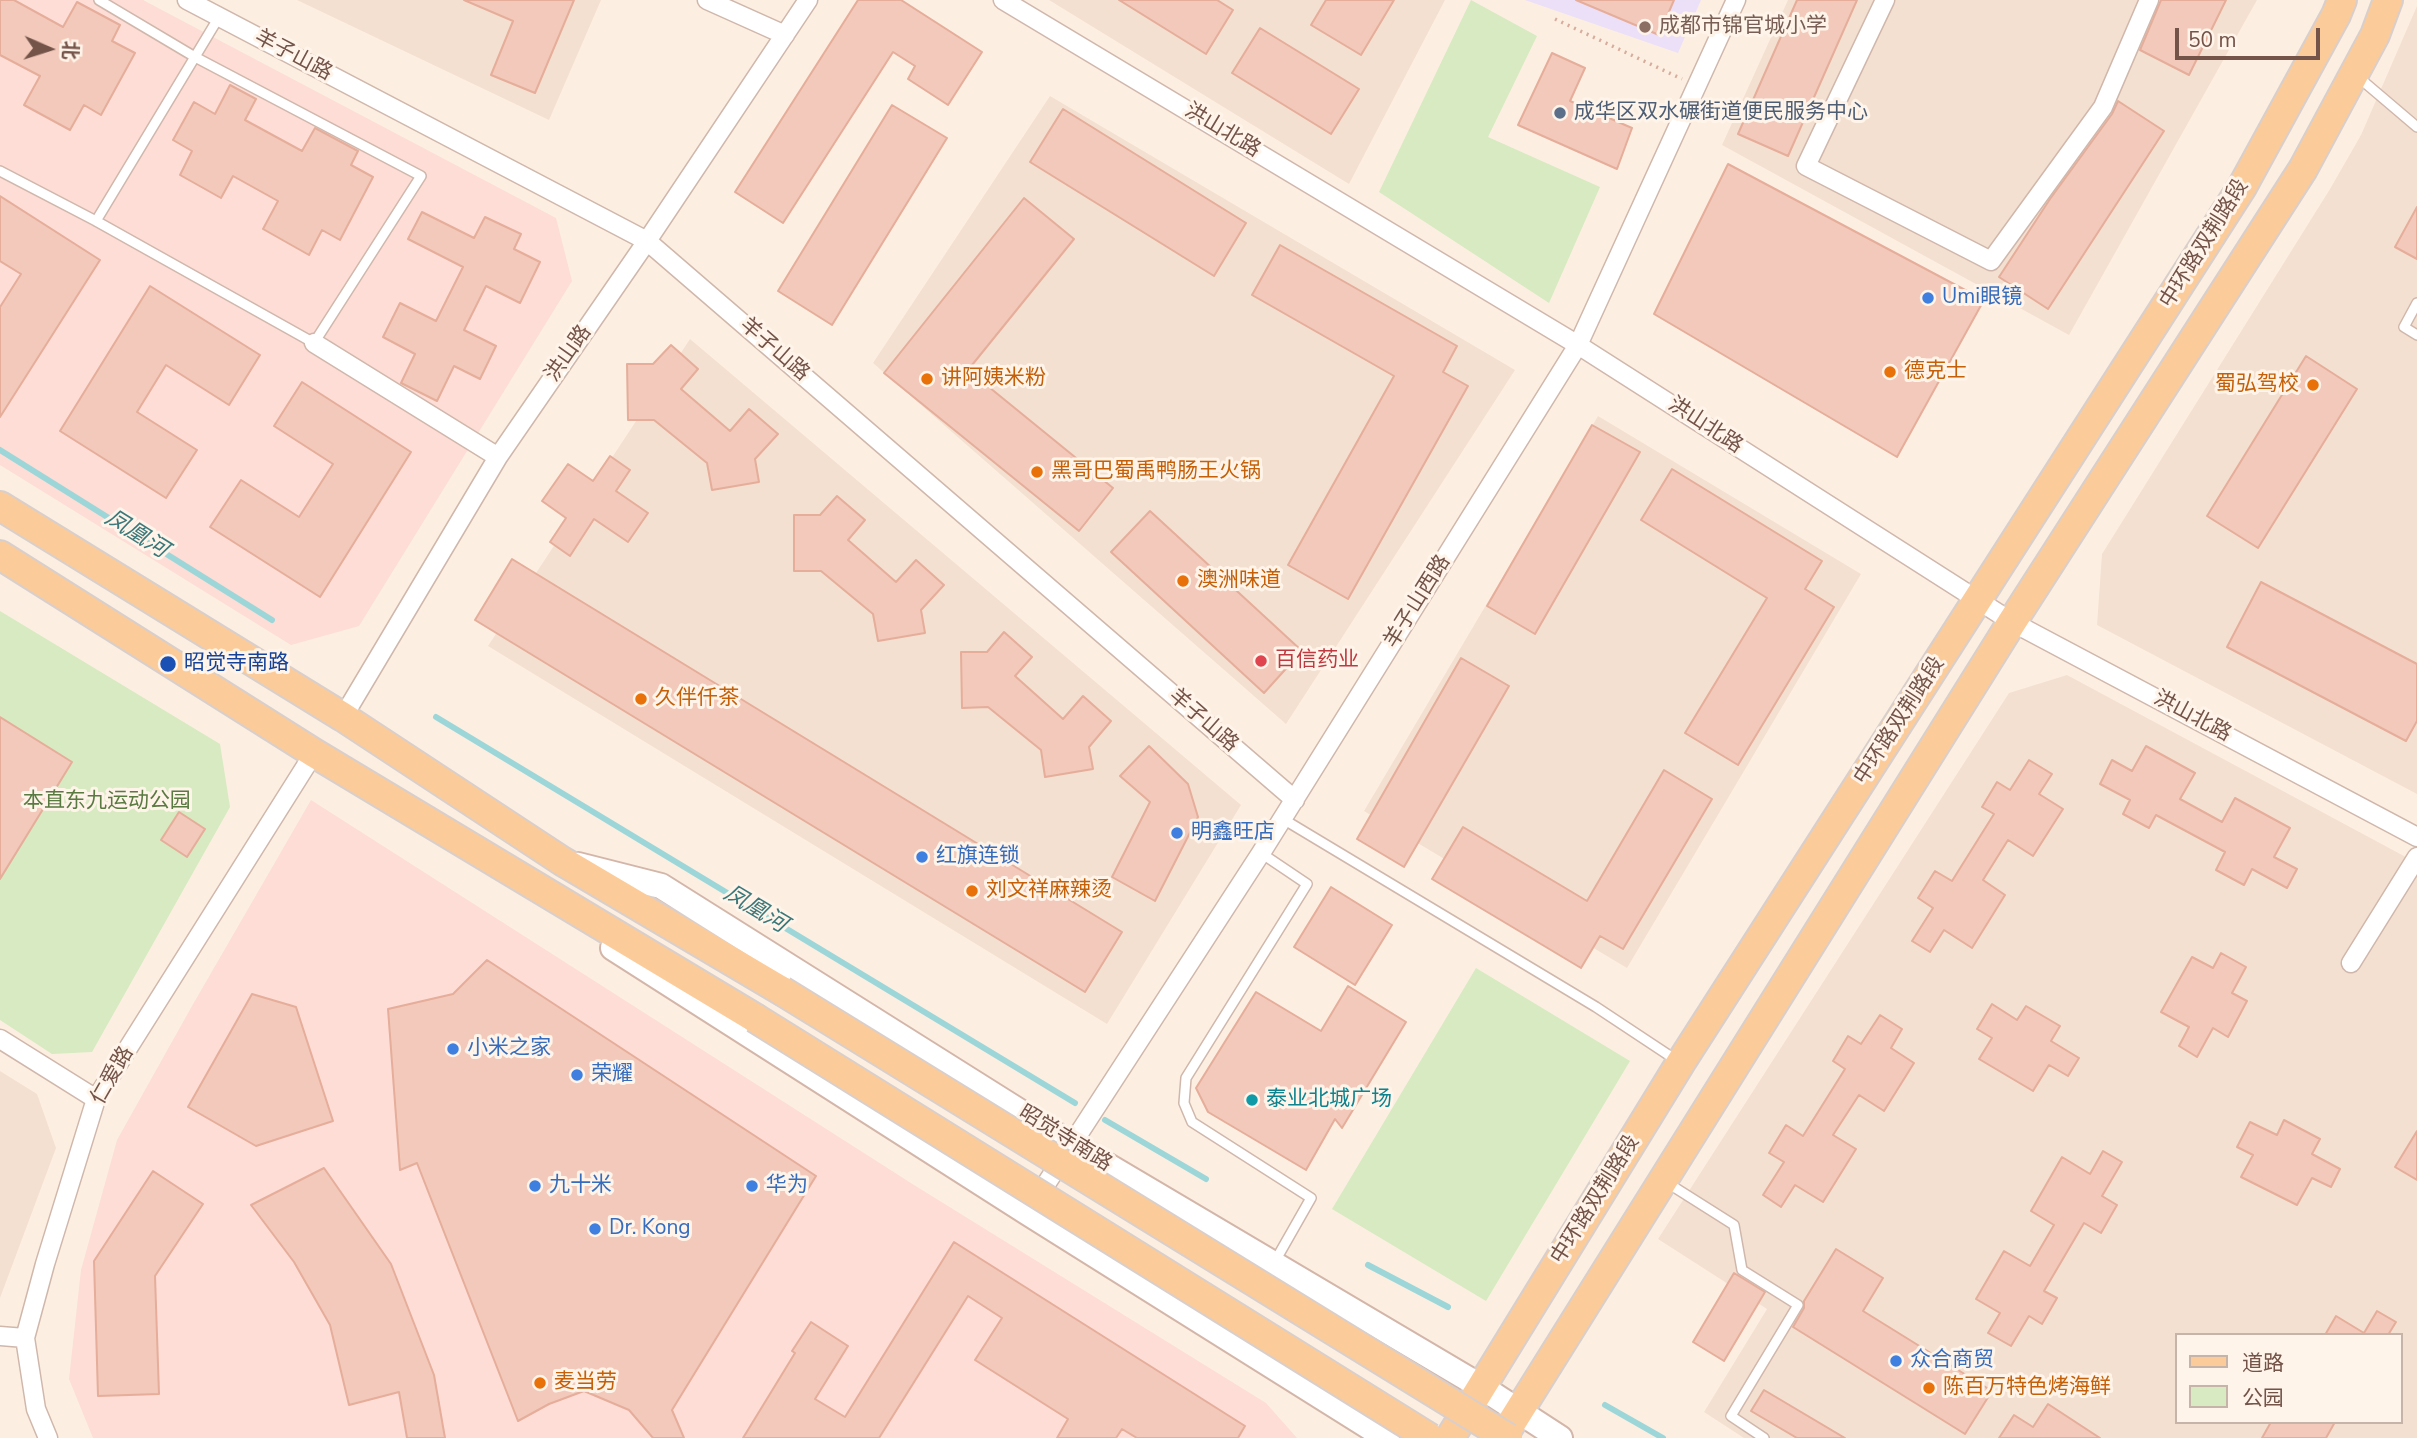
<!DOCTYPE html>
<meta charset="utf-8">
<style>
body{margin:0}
#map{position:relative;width:2417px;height:1438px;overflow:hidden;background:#fcefe2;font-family:"Nunito Sans","Noto Sans SC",sans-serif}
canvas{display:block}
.legend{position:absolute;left:2175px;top:1333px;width:228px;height:91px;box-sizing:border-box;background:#fff4e9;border:2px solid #c7b4a9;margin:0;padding:9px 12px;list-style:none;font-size:21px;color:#745349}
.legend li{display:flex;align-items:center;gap:14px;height:35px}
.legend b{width:35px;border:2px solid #c7b4a9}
.north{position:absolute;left:14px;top:14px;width:70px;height:70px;-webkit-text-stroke:5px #fff4e9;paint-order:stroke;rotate:93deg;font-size:19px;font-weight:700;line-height:28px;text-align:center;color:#745349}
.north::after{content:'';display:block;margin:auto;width:24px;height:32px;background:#745349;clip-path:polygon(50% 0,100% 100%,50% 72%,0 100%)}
.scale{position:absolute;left:2175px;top:28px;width:145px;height:32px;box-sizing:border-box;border:4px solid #745349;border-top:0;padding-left:9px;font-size:21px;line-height:24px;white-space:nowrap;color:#745349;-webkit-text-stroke:5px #fff4e9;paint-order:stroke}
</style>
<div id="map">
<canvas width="2417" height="1438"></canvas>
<ul class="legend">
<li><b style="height:9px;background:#fccb9a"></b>道路</li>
<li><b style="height:19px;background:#d7eac1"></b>公园</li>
</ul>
<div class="north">北</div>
<div class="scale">50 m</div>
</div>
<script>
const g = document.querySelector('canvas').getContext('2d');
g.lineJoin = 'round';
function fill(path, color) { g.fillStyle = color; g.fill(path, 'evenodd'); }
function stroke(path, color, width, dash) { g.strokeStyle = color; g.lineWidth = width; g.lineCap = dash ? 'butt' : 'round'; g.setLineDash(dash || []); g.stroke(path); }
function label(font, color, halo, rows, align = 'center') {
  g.font = font + ' "Nunito Sans","Noto Sans SC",sans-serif'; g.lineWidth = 6; g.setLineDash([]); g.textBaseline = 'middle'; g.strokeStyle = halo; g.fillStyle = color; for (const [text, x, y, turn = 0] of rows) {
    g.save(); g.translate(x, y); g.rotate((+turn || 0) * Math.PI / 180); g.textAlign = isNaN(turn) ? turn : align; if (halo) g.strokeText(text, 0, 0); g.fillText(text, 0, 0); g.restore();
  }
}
fill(new Path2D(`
 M297,0h304l-52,120z
 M1049,0h396l-96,184z
 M1788,0h469l-188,335 -347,-190z
 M2417,6v788l-320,-169 5,-71 228,-365 31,-54z
 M1050,96l465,274 -229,354 -413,-361z
 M690,339l551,466 -134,219 -619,-378z
 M1598,416l263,158 -234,394 -263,-157z
 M2067,675l350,188v575h-673l-40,-26 63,-103 -109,-70 351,-546zM2177,1335h224v87h-224z
 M0,1071l37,23 19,54 -56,150z`), '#f4e0d1');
fill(new Path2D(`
 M0,0h143l413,218 16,63 -213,345 -68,19 -291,-180z
 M311,800l603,385 352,218 31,35h-1204l-24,-59 12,-109 36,-130 75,-134z`), '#fdddd6');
fill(new Path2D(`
 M1525,0h176l-23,53z`), '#ecdff8');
fill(new Path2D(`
 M1471,0l66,36 -49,101 112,50 -51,116 -170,-111z
 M0,611l220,133 10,63 -138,245 -40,2 -52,-34z
 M1476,968l154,93 -144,240 -154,-92z`), '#d7eac1');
stroke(new Path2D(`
 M0,450l272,170
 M436,717l639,386
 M1105,1120l101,59
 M1368,1265l80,42
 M1605,1405l58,33`), '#9dd6d8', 6);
const building = new Path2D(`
 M0,0h14l49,27 14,-25 43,23 -8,16 23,12 -34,62 -17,-10 -14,25 -46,-25 16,-29 -40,-21z
 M464,0h110l-39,93 -44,-18 22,-54z
 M858,0h43l81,52 -34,53 -40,-26 7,-13 -22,-14 -110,171 -48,-31z
 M1119,0h98l16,10 -27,44z
 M1326,0h68l-33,55 -50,-30z
 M1576,0h98l-15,35z
 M1797,0h60l-69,156 -50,-22z
 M2161,0h65l-37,75 -49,-25z
 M1260,28l99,61 -28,45 -99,-61z
 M1552,53l33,15 -15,33 62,27 -15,41 -99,-44z
 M230,85l26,14 -11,21 57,31 13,-23 43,23 -7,14 22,12 -33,63 -18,-10 -13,25 -46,-26 15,-28 -45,-25 -12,22 -41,-23 12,-24 -19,-11 21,-38 21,12z
 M2118,101l46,30 -116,178 -49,-32 51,-78 62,-85z
 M892,105l55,33 -115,187 -54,-34z
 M1063,109l183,114 -32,53 -184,-114z
 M1728,164l256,136 -87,157 -243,-143z
 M0,196l100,64 -100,157v-110l21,-33 -21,-13z
 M1024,198l50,41 -106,131 145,118 -34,43 -195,-158z
 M2417,207v52l-22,-12z
 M422,212l52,26 11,-21 36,17 -7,15 26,13 -20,41 -34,-17 -22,44 32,16 -16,33 -26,-13 -17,35 -36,-18 14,-29 -32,-17 17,-34 36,18 27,-54 -55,-28z
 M1280,245l177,101 -14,26 25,14 -120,213 -60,-34 106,-189 -142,-81z
 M150,286l110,69 -31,50 -63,-40 -29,47 60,38 -31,48 -106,-67z
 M671,345l27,24 -17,20 49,42 19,-22 29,25 -23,25 4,23 -47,8 -5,-27 -53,-43h-26l-1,-56h26z
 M2306,356l51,33 -99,159 -51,-32z
 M302,382l109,70 -91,145 -110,-70 31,-47 58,37 34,-53 -59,-38z
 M1592,425l48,27 -105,182 -48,-28z
 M610,456l20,14 -14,21 32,22 -20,29 -34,-23 -24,37 -20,-14 16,-24 -24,-17 26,-37 25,17z
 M1672,469l150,92 -17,28 29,18 -96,158 -53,-32 82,-135 -126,-78z
 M837,496l28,24 -17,20 48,42 20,-22 28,25 -23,25 4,23 -47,8 -5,-27 -52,-43h-27v-56h26z
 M1150,511l152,140 -38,42 -153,-141z
 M512,559l610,373 -37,60 -610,-372z
 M2261,582l156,82v57l-11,20 -179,-94z
 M1004,632l28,25 -17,19 48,43 20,-23 28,25 -22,26 4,22 -48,8 -4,-27 -53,-43 -26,1 -1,-56h26z
 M1461,658l48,28 -105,181 -47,-28z
 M0,717l72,45 -72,117z
 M1149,746l39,38 10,33 -43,84 -43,-24 38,-75 -30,-26z
 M2146,746l49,27 -15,26 42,23 13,-24 55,30 -16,29 23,12 -10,19 -35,-19 -8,16 -28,-15 9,-18 -69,-37 -7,13 -26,-14 7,-14 -30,-16 12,-24 20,11z
 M2029,760l23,14 -13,20 24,15 -30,47 -25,-16 -25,40 22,15 -33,53 -28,-18 -14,22 -18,-11 21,-33 -15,-10 17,-27 17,10 42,-67 -12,-7 15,-25 13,8z
 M1664,770l48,29 -89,150 -23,-13 -19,32 -149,-89 31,-52 124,74z
 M179,812l26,17 -18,28 -26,-17z
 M1331,887l61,38 -37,60 -61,-38z
 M2221,953l25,14 -14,26 15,8 -19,36 -15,-9 -16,29 -18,-11 10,-19 -28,-15 31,-55 21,11z
 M487,960l329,216 -144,234 12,28h-31l-24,-28 -45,-19 -35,13 -31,17 -101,-258 -17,7 -12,-161 65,-15z
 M1348,986l58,36 -64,106 -7,-9 -29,51 -98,-58 -12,-24 60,-96 65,39z
 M252,994l44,13 37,114 -77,25 -68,-39z
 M1992,1004l25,16 9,-14 34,20 -9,15 28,17 -11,18 -19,-11 -16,26 -54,-32 13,-21 -15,-9z
 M1880,1015l22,14 -11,19 23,15 -30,48 -25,-16 -26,40 23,14 -33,53 -28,-17 -14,22 -18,-12 21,-33 -15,-9 17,-28 17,11 42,-67 -12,-8 15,-25 13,8z
 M2284,1120l36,19 -8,15 28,15 -9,18 -19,-9 -15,27 -56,-28 12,-22 -16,-8 13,-25 27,13z
 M2417,1131v49l-22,-13z
 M2103,1151l19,11 -20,34 15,9 -16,28 -17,-10 -40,68 13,7 -15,26 -13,-8 -18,30 -23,-13 12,-20 -24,-14 28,-48 26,15 24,-41 -23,-14 31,-54 28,17z
 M324,1168l67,96 43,111 11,63h-38l-8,-46 -50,13 -19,-80 -36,-63 -43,-57z
 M153,1171l50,33 -48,72 4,118 -61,2 -4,-135z
 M954,1242l291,184 -7,12h-101l-15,-9 -6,9h-59l11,-19 -93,-59 27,-42 -34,-22 -89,142h-136l52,-85 -3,-2 19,-29 37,24 -33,53 30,18z
 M1836,1249l47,29 -20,33 129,80 -27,43 -172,-107 11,-19v-7z
 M1734,1273l31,19 -41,69 -31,-19z
 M2377,1311l19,11 -8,13h-63l11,-19 28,17z
 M1764,1390l81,48h-48l-46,-27z
 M2048,1404l52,34h-101l15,-23 19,12z
 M2271,1422h64l-9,16h-64z`);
fill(building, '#f2c9ba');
stroke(building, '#e5ad9a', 2);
const lane = new Path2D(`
 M2357,76l60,51
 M0,171l96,50 218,122 107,-167 -226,-119 -96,-57
 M96,221l123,-204
 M2417,303l-13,24 13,8
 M1283,819l313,188 80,53
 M1261,853l46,31 -121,194 -2,25 8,19 119,76 -37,65
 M1666,1182l68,43 8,45 56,35 -67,111 33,22`);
const street = new Path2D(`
 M187,0l460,241 648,559
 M707,0l78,35
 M1003,0l575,345 434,277 405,215
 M1885,0l-79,166 185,95 112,-154 46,-107
 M314,343l184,114
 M343,717l155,-260 149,-216 161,-241
 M2351,963l66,-106
 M0,1039l96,60
 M1035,1201l226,-348 317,-508 158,-345
 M0,1336l25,2
 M48,1438l-12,-29 -11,-71 20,-74 51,-165 218,-346`);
const secondary = new Path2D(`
 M578,865l83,21 410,258 409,242 80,52
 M613,948l415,265 359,225`);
const primary = new Path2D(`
 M0,506l343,211 219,144 220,130
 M0,555l314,198 441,265
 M1450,1438l231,-376 561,-875 94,-172 6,-15
 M1502,1438l510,-816 291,-453 72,-134 13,-35`);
stroke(lane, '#d0b7ac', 12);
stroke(street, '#d0b7ac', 21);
stroke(secondary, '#d3b6a9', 28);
stroke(primary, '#d8cfcc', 32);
stroke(new Path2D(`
 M1555,19l127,60`), '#d7ac9d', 3.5, [2, 5]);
stroke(lane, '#fff', 9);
stroke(street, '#fff', 18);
stroke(secondary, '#fff', 24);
stroke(primary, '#fccb9a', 28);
const primaryBridge = new Path2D(`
 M782,991l726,447
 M755,1018l675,420`);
stroke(primaryBridge, '#d8cfcc', 32, []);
stroke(primaryBridge, '#fccb9a', 28);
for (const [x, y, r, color] of [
 [1645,27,7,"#8d6e63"],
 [1560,113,7,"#5c6f8a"],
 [1928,298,7,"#3f7fe0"],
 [1890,372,7,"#e8710a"],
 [927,379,7,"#e8710a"],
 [2313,385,7,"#e8710a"],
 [1037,472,7,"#e8710a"],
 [1183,581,7,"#e8710a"],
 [1261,661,7,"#e0444e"],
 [168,664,9,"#1a4fb4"],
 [641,699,7,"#e8710a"],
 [1177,833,7,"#3f7fe0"],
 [922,857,7,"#3f7fe0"],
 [972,891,7,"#e8710a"],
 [453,1049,7,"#3f7fe0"],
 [577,1075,7,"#3f7fe0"],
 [1252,1100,7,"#0f9aa8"],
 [535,1186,7,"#3f7fe0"],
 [752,1186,7,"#3f7fe0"],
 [595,1229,7,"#3f7fe0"],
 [1896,1361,7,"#3f7fe0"],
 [540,1383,7,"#e8710a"],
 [1929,1388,7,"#e8710a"]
]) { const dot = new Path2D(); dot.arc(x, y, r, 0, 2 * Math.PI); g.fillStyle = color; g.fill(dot); stroke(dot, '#fff4e9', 2.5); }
label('21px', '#785e54', '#fff4e9', [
 ["成都市锦官城小学",1659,27]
], 'left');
label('21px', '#745349', '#fff4e9', [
 ["羊子山路",293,56,28],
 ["洪山北路",1222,131,31],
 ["中环路双荆路段",2205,244,-58],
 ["羊子山路",774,350,41],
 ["洪山路",569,354,-55],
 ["洪山北路",1705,426,33],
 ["羊子山西路",1418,602,-58],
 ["洪山北路",2192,717,28],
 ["羊子山路",1203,721,41],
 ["中环路双荆路段",1900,721,-57],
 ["仁爱路",113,1076,-60],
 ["昭觉寺南路",1065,1139,32],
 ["中环路双荆路段",1596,1200,-58]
]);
label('21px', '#4e5e75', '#fff4e9', [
 ["成华区双水碾街道便民服务中心",1574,113]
], 'left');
label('21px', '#366cbe', '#fff4e9', [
 ["Umi眼镜",1942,298],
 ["明鑫旺店",1191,833],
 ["红旗连锁",936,857],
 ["小米之家",467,1049],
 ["荣耀",591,1075],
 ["九十米",549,1186],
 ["华为",766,1186],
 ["Dr. Kong",609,1229],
 ["众合商贸",1910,1361]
], 'left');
label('21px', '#c56008', '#fff4e9', [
 ["德克士",1904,372],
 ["讲阿姨米粉",941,379],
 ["蜀弘驾校",2299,385,"right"],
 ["黑哥巴蜀禹鸭肠王火锅",1051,472],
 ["澳洲味道",1197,581],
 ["久伴仟茶",655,699],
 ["刘文祥麻辣烫",986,891],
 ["麦当劳",554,1383],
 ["陈百万特色烤海鲜",1943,1388]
], 'left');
label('21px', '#be3a42', '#fff4e9', [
 ["百信药业",1275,661]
], 'left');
label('21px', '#164399', '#fff4e9', [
 ["昭觉寺南路",184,664]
], 'left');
label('21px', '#597a41', '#fff4e9', [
 ["本直东九运动公园",107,802]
]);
label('21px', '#0d838f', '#fff4e9', [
 ["泰业北城广场",1266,1100]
], 'left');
label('italic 23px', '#3c787a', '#fff4e9', [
 ["凤凰河",136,535,32],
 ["凤凰河",755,910,31]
]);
</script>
